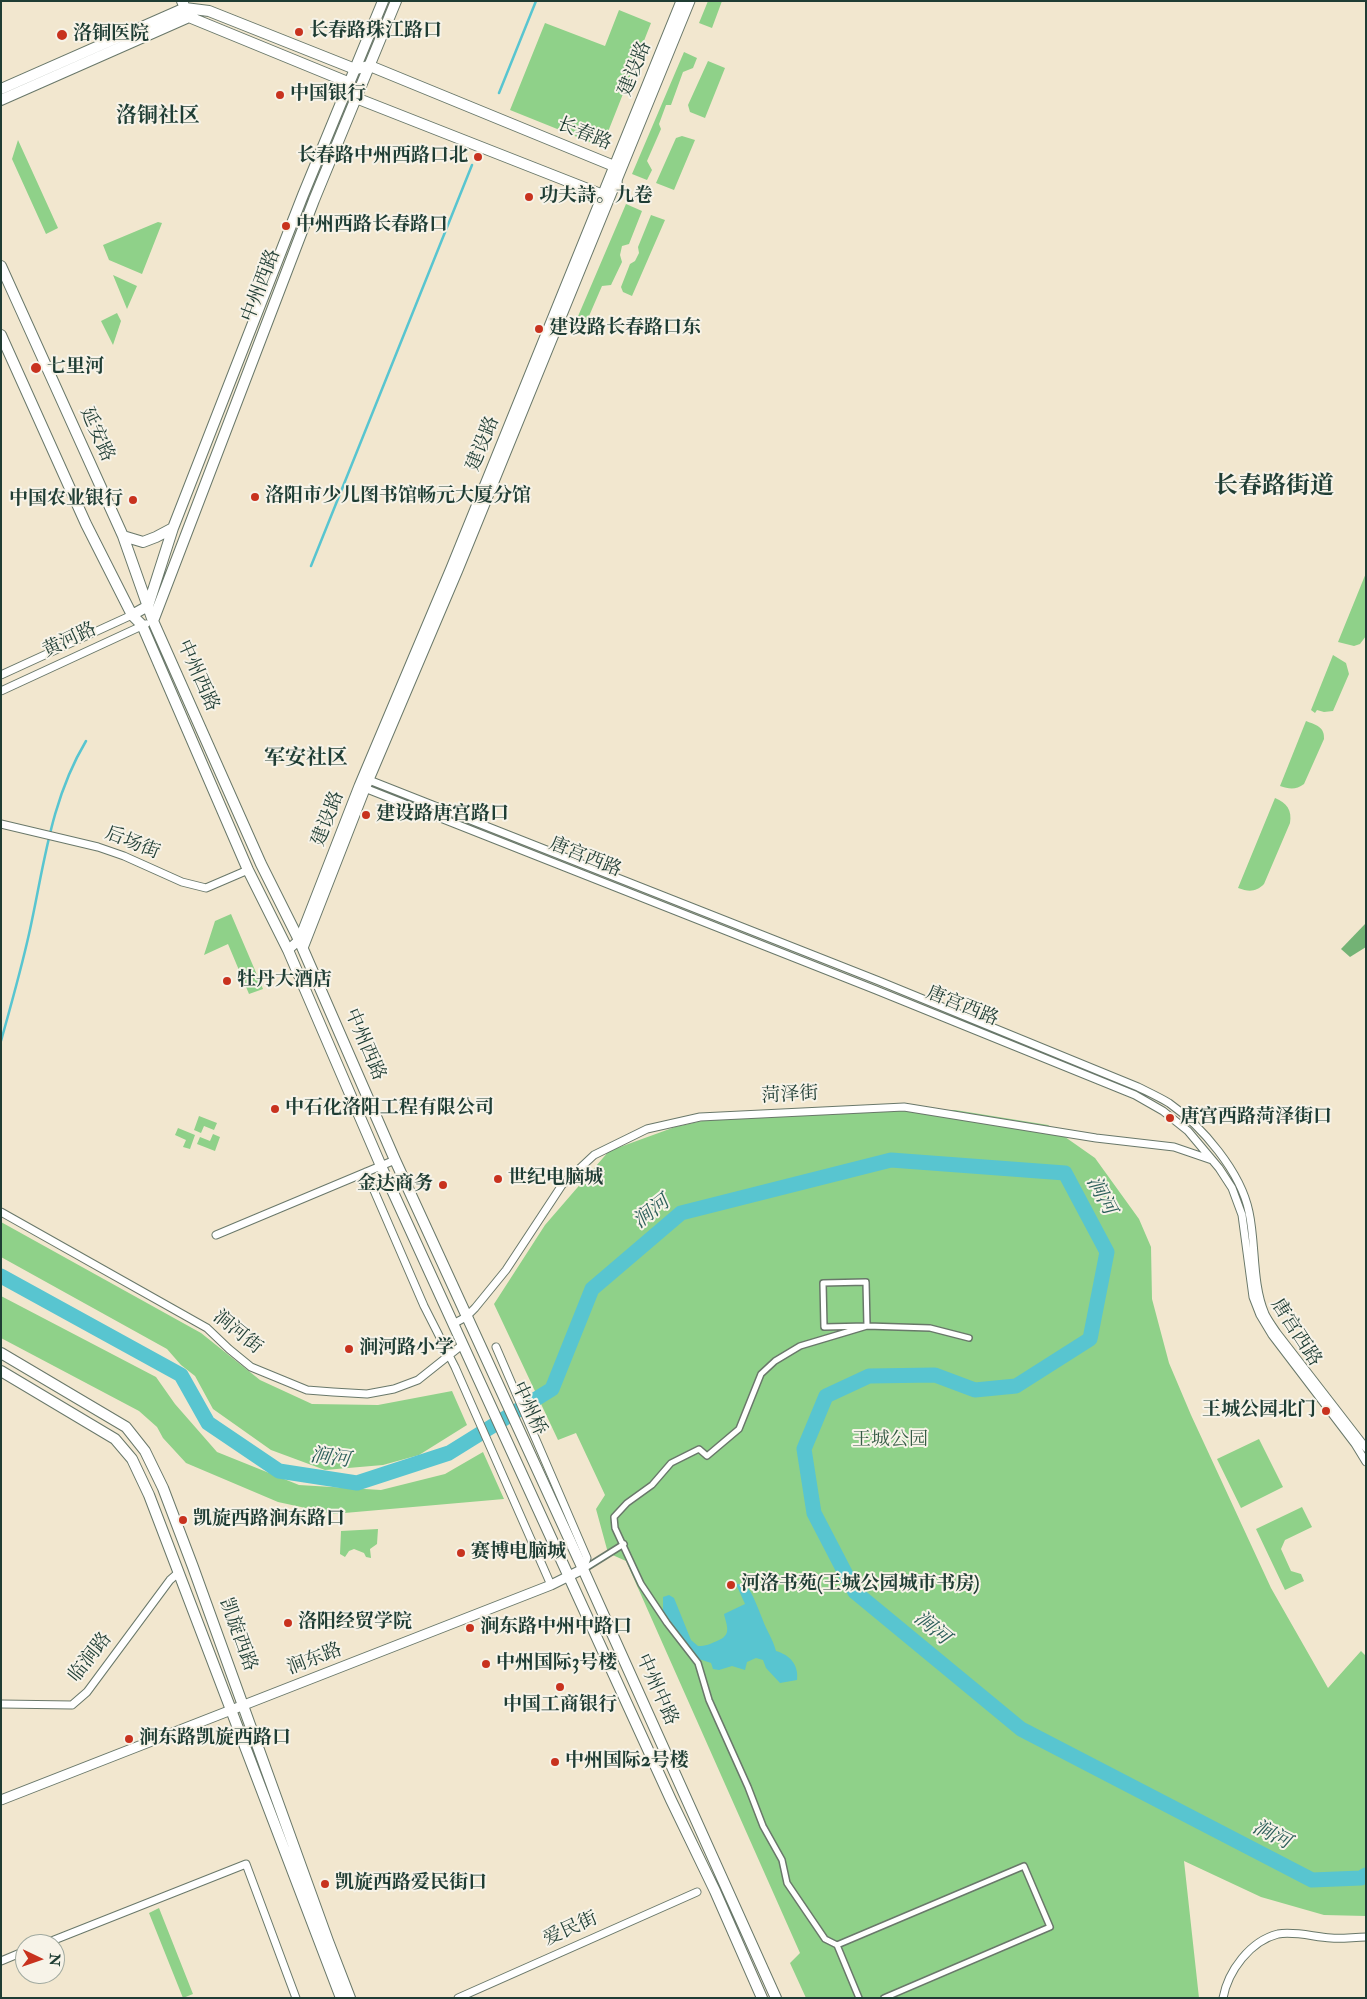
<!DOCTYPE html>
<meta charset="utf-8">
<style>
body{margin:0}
#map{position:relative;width:1367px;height:1999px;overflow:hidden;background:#f2e7cf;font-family:"IM FELL Double Pica",serif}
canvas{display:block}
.frame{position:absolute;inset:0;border:2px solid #1f3d34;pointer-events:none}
.north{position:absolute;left:15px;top:1934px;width:50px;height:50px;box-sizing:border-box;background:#f7f3e8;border:1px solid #a1aaa0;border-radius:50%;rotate:93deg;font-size:14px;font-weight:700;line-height:20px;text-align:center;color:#1f3d34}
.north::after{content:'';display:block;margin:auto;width:18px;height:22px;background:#c8321e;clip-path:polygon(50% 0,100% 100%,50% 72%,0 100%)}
</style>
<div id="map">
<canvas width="1367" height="1999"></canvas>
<div class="frame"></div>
<div class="north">N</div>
</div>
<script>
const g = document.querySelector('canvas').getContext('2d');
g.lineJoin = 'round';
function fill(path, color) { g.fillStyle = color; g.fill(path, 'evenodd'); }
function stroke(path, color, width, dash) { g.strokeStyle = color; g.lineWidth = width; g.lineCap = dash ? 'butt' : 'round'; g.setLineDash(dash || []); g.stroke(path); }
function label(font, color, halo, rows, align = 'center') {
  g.font = font + ' "IM FELL Double Pica","Noto Serif SC",serif'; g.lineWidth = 4; g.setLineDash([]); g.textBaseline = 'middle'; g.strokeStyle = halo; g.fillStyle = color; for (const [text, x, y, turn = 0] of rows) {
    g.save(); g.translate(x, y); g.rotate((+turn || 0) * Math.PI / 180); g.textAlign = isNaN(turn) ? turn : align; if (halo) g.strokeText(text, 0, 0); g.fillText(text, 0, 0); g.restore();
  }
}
fill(new Path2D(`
 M708,1h14l-10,27 -13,-5z
 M619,10l32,13 -49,124 -92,-37 35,-87 60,23z
 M684,52l13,6 -4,10 -10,4 -12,33h-5l-7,19 2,5 -14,32 5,9 -5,10 -15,-6z
 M708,61l17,7 -20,50 -15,-6 -2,-7z
 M682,136l13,4 -21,50 -18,-7 20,-45z
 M18,140l40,88 -12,6 -34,-75z
 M626,204l16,7 -13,33 -7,2 -2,9 2,7 -11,23 -9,1 -16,37 -10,-2z
 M651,215l14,5 -33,76 -9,-4 -2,-5 9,-23 5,-3 4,-8 -1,-6z
 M158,222l4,1 -20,51 -33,-14 -6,-15z
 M113,275l24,11 -10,23z
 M117,313l4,8 -8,24 -12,-24z
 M1366,573v63l-6,8 -6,2 -16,-4z
 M1333,655l13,8 3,11 -16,37 -9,1 -7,-2 -2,3 -4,-3z
 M1306,721c10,4 19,6 18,18l-20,45c-8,6 -15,5 -24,2z
 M1275,798c12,5 17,12 15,25l-26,61c-8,8 -15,8 -26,4z
 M231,914l32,75 -14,5 -21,-50 -24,11 11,-34z
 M862,1110h93l93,15 47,33 44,61 12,28 1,52 17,64 22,52 80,173 57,100 33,-37 5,5v260l-42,-1 -63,-18 -77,-36 15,137h-393l-16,-35 10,-10 -174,-392 -18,-8 -12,-44 9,-14 -29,-62 -18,7 -64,-136 51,-79 64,-74 66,-24 54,-12z
 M199,1116l18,7 -3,7 -10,-4 -3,7 -7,-3z
 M178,1128l17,7 -5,14 -7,-2 3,-7 -11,-5z
 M213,1134l7,3 -5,14 -18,-7 3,-7 10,4z
 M1,1222l200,111 59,47 52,24 66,1 74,-14 15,34 -48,30 -36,10 -58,5 -54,-20 -58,-41 -18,-33 -14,-11 -14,-16 -166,-92z
 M1,1296l155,81 19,27 42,48 82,33 82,5 64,-16 38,-22 21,47 -171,15 -55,-12 -92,-39 -23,-25 -6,-11 -18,-16 -138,-73z
 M1259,1439l24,48 -42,21 -24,-49z
 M1302,1507l10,20 -27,13 -4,9 10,22 10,3 3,7 -19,9 -29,-61z
 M378,1529l-1,15 -7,5 1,9 -5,-1 -2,-4 -10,-4 -5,2 -4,6 -5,-3 1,-23z
 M159,1908l34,86 -10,4 -34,-85z`), '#8fd189');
fill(new Path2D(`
 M1366,923v24l-16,10 -9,-8z`), '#73b375');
fill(new Path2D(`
 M736,1584l10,1c8,11 11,21 16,33 4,12 11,21 14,33 14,4 23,14 21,29l-17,3 -14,-15 -3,-8 -7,-2 -9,4 -2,8 -13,-4 -13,4 -6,-1 -2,-6 -12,-4 -29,-35 -7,-13v-14l6,-2 5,3 17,42 7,6c8,0 12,-2 19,-5 15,-6 10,-14 7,-27l21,-10z`), '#58c5d0');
stroke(new Path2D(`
 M499,93l37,-92
 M311,566l161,-401
 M1,1041c10,-36 20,-71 28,-107 15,-67 21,-133 57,-193`), '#58c5d0', 2.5);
stroke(new Path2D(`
 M1,1276l180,99 27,48 71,48 78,12 92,-30 103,-64 40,-100 89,-76 210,-53 174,13 42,79 -17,87 -74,47 -41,4 -40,-15 -66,1 -43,20 -22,53 10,64 41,79 166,137 291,151 49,-2 5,-3`), '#58c5d0', 15);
const pedestrian = new Path2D(`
 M866,1282l1,44 -43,1 -1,-44z
 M584,1569l40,-25
 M837,1945l-12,-6 -38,-56 -5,-23 -19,-34 -15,-39 -39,-87 -11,-37 -31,-40 -26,-39 -26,-56 -1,-11 13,-14 25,-18 19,-22 28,-14 8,7 32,-27 22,-55 14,-13 25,-15 67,-20 63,2 39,10
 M859,1998l-22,-53 187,-79 26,61 -166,71`);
const minor = new Path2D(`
 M1,675l131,-60
 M1,691l145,-67
 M364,778l515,203 259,106c10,5 21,10 31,16 33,23 72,69 80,109 7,32 3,72 16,102 3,6 8,13 12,19l89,115
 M362,787l514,203 259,105 28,16 25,20 31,37 13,20 10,27 11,82 7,18 12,20 83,109 11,18
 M1,824l97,23 26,9 58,26 24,6 42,-18
 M366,1172l58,134 31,61 96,218
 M1,1212l206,116 22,21 22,18 56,23 26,2 34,2 27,-5 24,-9 44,-35
 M216,1235l179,-75
 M453,1324l13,-7 9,-9 31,-38 56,-85 32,-30 53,-26 53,-12 204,-10 192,31 78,9 38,13
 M496,1347l91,211 -4,11
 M1,1704l71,1 15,-13 83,-112 8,-7
 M44,1944l202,-80 50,134
 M1,1961l24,-10
 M458,1998l239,-106
 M1223,1998c5,-27 27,-57 55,-64 17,-3 36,3 53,4 12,1 23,-1 35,-1`);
const tertiary = new Path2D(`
 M303,948l62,-159 93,-219 232,-569
 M288,950l11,-10 60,-154 92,-218 230,-567
 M1,1800l550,-215 32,-16`);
const secondary = new Path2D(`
 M182,1l7,16 161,66 6,15 247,97 14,-10 -3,-19 -244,-100 -15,3 -146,-58 -24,-3
 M1,89l184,-81
 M1,100l188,-83
 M1,1353l125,74 19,24 18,37 30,79 135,374 22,57
 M1,1371l114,68 17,20 17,36 192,503`);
const primary = new Path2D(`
 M1,266l122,270 30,85 108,243 38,76 96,220 188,409 193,429
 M1,335l85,189 46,91 10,10 106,245 40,80 93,216 290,634 44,91 47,107
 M123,536l20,6 13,-5 17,-9
 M132,615l16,-9 25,-78 130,-333 80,-194
 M153,621l161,-421 82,-199`);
stroke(pedestrian, '#69786a', 8);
stroke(minor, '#69786a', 9);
stroke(tertiary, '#69786a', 11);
stroke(secondary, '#69786a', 12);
stroke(primary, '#69786a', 12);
stroke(pedestrian, '#fff', 5);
stroke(minor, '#fff', 7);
stroke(tertiary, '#fff', 9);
stroke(secondary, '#fff', 10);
stroke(primary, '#fff', 10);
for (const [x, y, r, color] of [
 [299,32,5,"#c8321e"],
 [62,35,6,"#c8321e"],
 [280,95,5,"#c8321e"],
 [478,157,5,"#c8321e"],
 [529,197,5,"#c8321e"],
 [286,226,5,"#c8321e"],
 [539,329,5,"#c8321e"],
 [36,368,6,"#c8321e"],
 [255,497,5,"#c8321e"],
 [133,500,5,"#c8321e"],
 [366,815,5,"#c8321e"],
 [227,981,5,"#c8321e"],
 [275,1109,5,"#c8321e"],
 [1170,1118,5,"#c8321e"],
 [498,1179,5,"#c8321e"],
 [443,1185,5,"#c8321e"],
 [349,1349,5,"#c8321e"],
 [1326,1411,5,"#c8321e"],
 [183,1520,5,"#c8321e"],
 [461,1553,5,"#c8321e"],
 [731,1585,5,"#c8321e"],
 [288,1623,5,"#c8321e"],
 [470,1628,5,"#c8321e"],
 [486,1664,5,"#c8321e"],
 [560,1687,5,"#c8321e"],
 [129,1739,5,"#c8321e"],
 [555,1762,5,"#c8321e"],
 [325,1884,5,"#c8321e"]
]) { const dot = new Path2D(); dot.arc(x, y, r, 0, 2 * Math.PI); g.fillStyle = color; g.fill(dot); stroke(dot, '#f7f3e8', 2); }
label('bold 19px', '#1f3d34', '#f7f3e8', [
 ["长春路珠江路口",309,32],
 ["洛铜医院",73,35],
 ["中国银行",290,95],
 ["长春路中州西路口北",468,157,"right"],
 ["功夫詩。九卷",539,197],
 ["中州西路长春路口",296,226],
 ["建设路长春路口东",549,329],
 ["七里河",47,368],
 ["洛阳市少儿图书馆畅元大厦分馆",265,497],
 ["中国农业银行",123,500,"right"],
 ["建设路唐宫路口",376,815],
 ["牡丹大酒店",237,981],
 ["中石化洛阳工程有限公司",285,1109],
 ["唐宫西路菏泽街口",1180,1118],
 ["世纪电脑城",508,1179],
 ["金达商务",433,1185,"right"],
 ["涧河路小学",359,1349],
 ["王城公园北门",1316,1411,"right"],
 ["凯旋西路涧东路口",193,1520],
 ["赛博电脑城",471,1553],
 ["河洛书苑(王城公园城市书房)",741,1585],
 ["洛阳经贸学院",298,1623],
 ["涧东路中州中路口",480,1628],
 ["中州国际3号楼",496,1664],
 ["中国工商银行",560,1706,"center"],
 ["涧东路凯旋西路口",139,1739],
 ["中州国际2号楼",565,1762],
 ["凯旋西路爱民街口",335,1884]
], 'left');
label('19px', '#1f3d34', '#f7f3e8', [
 ["建设路",636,69,-68],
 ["长春路",584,135,22],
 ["中州西路",262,286,-69],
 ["延安路",96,435,66],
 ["建设路",484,444,-68],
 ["黄河路",70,641,-25],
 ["中州西路",197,676,66],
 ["建设路",329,819,-69],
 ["后场街",132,844,22],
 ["唐宫西路",585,858,22],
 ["唐宫西路",962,1007,22],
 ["中州西路",364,1045,67],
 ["菏泽街",790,1096,-3],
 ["涧河街",237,1333,39],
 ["唐宫西路",1295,1333,57],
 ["中州桥",528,1409,65],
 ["凯旋西路",237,1635,70],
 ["临涧路",91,1658,-52],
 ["涧东路",315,1660,-21],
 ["中州中路",656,1690,66],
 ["爱民街",571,1930,-24]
]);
label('19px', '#355b45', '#f7f3e8', [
 ["王城公园",890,1441]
]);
label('italic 20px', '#2d5f5b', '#f7f3e8', [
 ["涧河",1100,1196,62],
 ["涧河",652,1213,-38],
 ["涧河",330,1459,8],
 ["涧河",931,1629,40],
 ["涧河",1271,1836,27]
]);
label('bold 21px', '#1f3d34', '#f7f3e8', [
 ["洛铜社区",158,117],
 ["军安社区",306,759]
]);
label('bold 24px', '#1f3d34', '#f7f3e8', [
 ["长春路街道",1274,488]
]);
</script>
